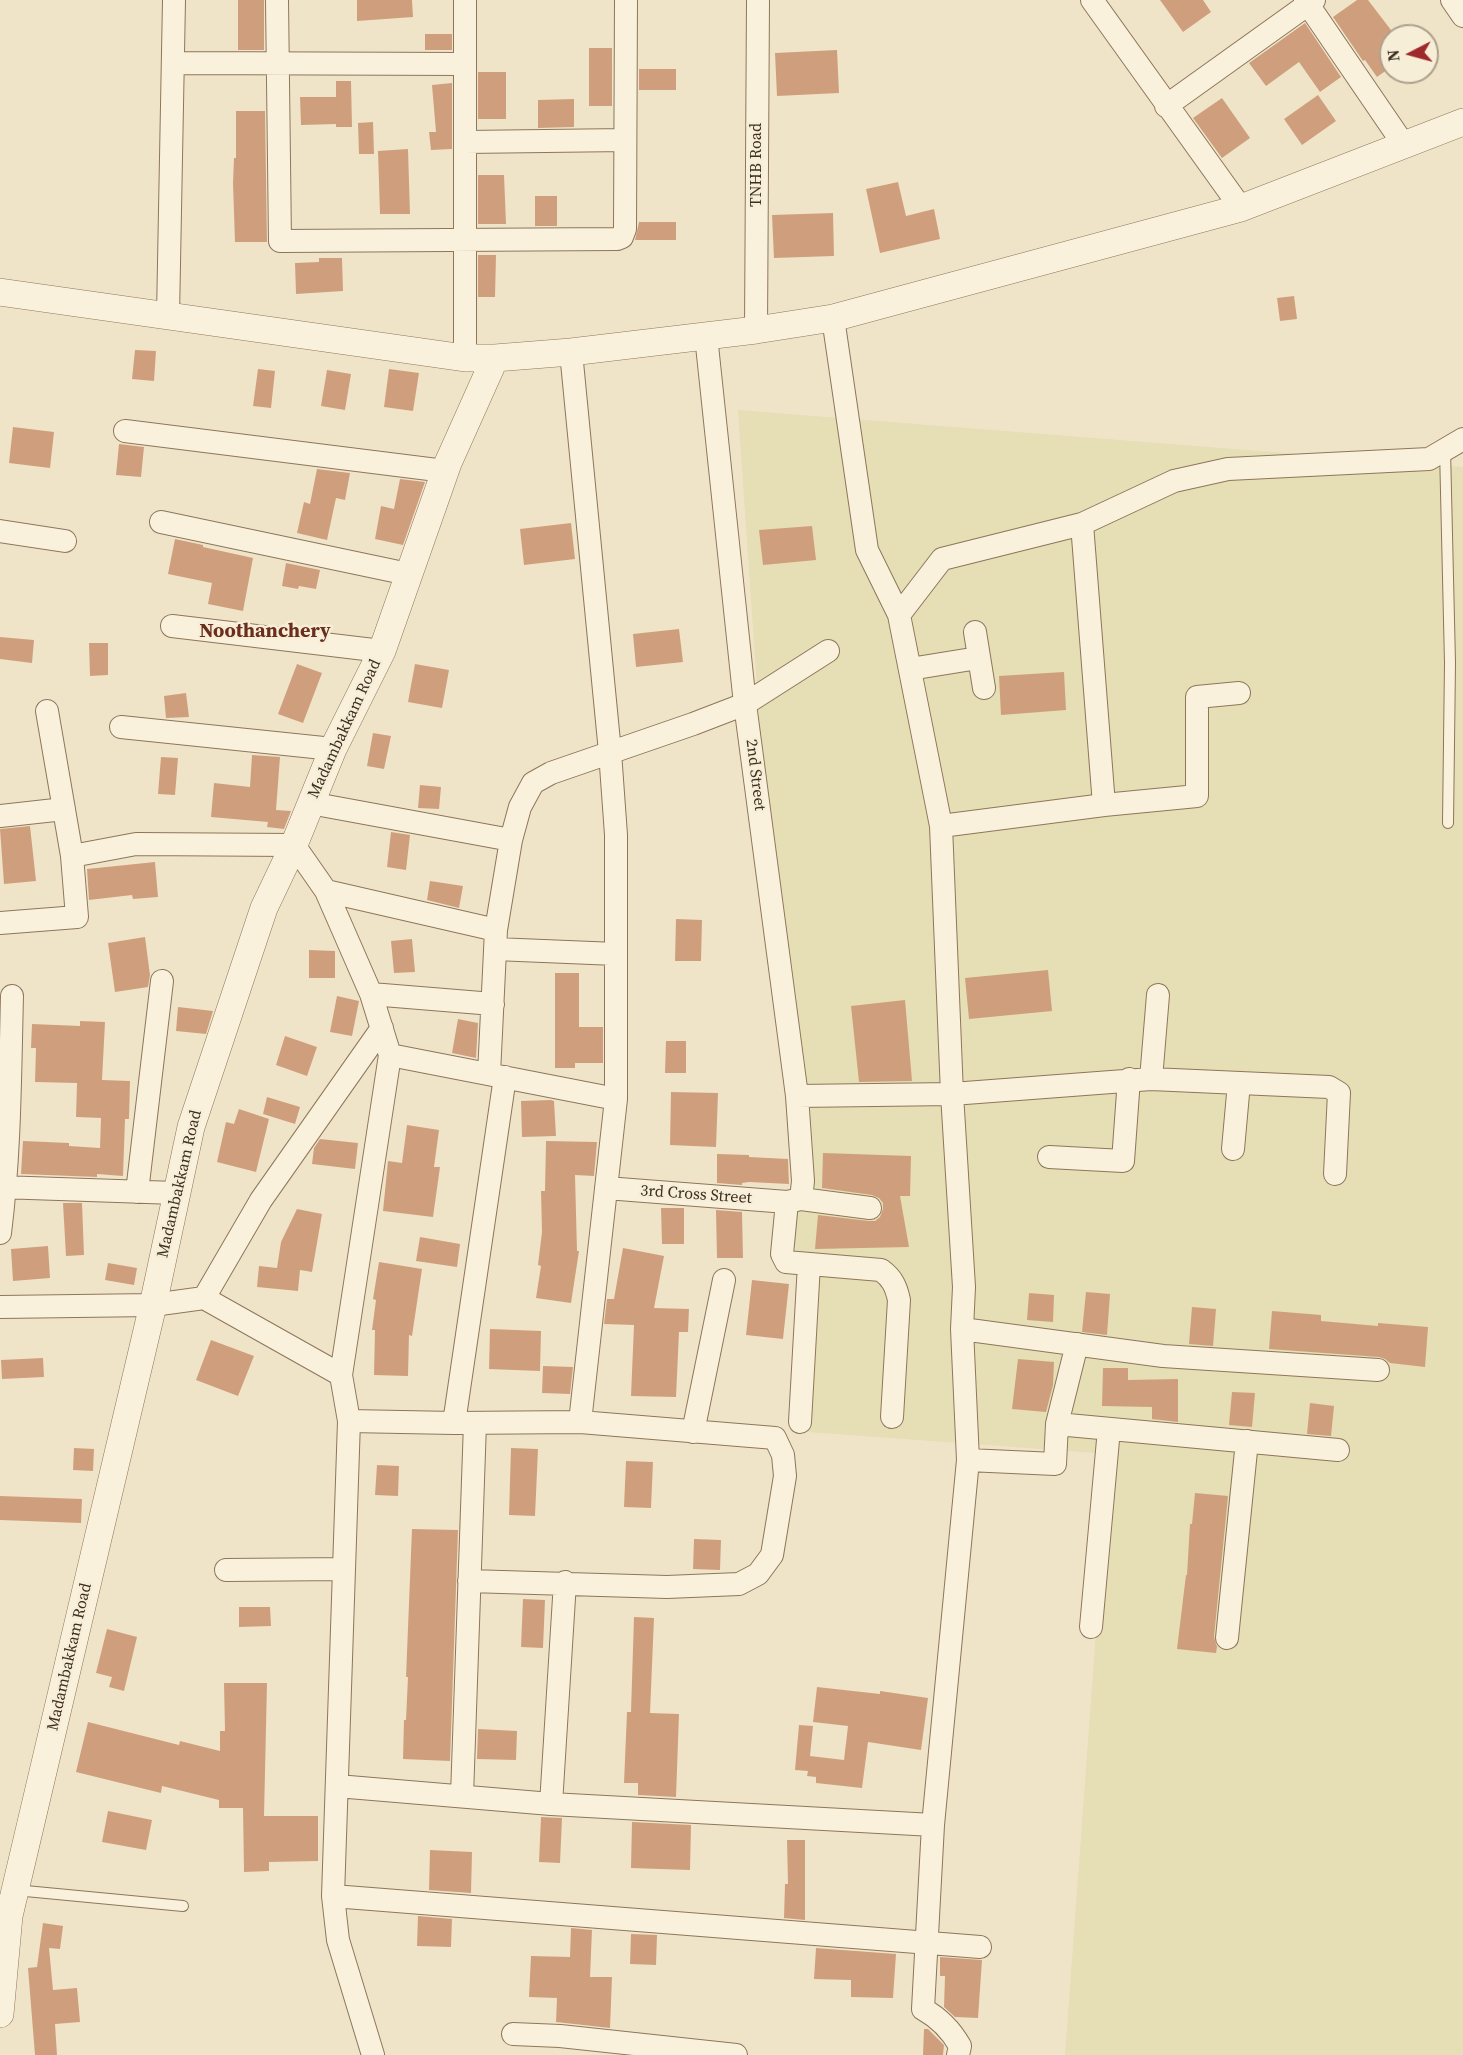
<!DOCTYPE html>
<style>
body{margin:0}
#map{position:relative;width:1463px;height:2055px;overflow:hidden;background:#f0e4c8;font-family:"Source Serif 4",serif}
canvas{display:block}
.north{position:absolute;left:1379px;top:24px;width:60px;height:60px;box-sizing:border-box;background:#f7eed8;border:2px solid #ada18e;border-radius:50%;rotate:264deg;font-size:16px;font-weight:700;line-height:24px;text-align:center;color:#3d2e20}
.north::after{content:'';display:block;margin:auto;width:21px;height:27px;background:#9e2a2b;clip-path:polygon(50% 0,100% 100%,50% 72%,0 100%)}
</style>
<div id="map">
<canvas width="1463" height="2055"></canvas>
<div class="north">N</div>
</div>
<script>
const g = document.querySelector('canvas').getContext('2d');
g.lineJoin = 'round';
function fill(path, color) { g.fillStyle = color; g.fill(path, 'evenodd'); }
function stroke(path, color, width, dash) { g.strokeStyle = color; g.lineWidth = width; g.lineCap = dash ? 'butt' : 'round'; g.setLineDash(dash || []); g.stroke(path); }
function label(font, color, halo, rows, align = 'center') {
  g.font = font + ' "Source Serif 4",serif'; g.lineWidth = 5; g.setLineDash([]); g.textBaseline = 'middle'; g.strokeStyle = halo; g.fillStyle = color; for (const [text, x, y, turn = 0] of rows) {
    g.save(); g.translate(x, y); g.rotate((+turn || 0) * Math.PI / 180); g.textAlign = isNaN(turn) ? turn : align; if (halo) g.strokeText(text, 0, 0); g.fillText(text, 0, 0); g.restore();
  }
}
fill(new Path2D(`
 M738,410l725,57v1588h-398l44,-601 -301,-22z`), '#e6deb5');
fill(new Path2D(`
 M238,0h26v50h-26z
 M357,0h55l1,17 -56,4z
 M1160,0h43l8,12 -28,20z
 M1357,0h11l23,30v37l-14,10 -12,-17 -2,1 -30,-44z
 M1305,23l36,54 -21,15 -21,-30 -33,24 -17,-23z
 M425,34h27v16h-27z
 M589,48h23v58h-23z
 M837,50l2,43 -62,3 -2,-43z
 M639,69h37v21h-37z
 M478,72h28v47h-28z
 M336,81h15l1,46h-16v-3l-35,1 -1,-28h36z
 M452,83v66l-21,1 -2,-18h7l-4,-47z
 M1318,95l18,26 -34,24 -18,-26z
 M1222,98l28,40 -28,20 -29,-40z
 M574,99v28l-36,1v-28z
 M236,111h29l2,131h-32l-2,-59 1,-25h2z
 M373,122l1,32h-15l-1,-31z
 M408,149l2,65h-30l-2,-63z
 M478,175h26l2,49h-28z
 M898,182l8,34 28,-7 6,30 -60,14 -14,-64z
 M535,196h22v30h-22z
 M833,213l1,43 -60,2 -2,-43z
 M639,222h37v18h-41z
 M478,255h18l-1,42h-17z
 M319,258h23l1,33 -47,3 -1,-31 24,-1z
 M1294,296l3,23 -17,2 -3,-23z
 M135,350l21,1 -2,30 -22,-2z
 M258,369l17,2 -4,37 -18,-2z
 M389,369l30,4 -6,38 -29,-4z
 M327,370l24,4 -6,36 -24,-4z
 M13,427l41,5 -4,36 -41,-5z
 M119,444l25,3 -3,30 -25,-2z
 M317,469l33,4 -5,27 -9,-2 -9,42 -30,-7 7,-31 6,2z
 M400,479l25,3 -22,63 -28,-6 6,-33 13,3z
 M571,523l4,36 -51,6 -4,-36z
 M812,526l4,34 -53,5 -4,-35z
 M175,539l28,6v2l50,11 -10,53 -35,-7 4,-21 -44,-9z
 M286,563l34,7 -4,19 -17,-3 -1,3 -16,-3z
 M679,629l4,33 -47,5 -3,-33z
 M0,637l34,3 -2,23 -32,-4z
 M89,643h19v32l-18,1z
 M297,664l25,9 -19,50 -25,-9z
 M415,664l34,6 -7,38 -34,-6z
 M1064,672l2,38 -65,5 -2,-39z
 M186,693l3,24 -23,1 -2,-22z
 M373,733l18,3 -7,33 -17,-3z
 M252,755l28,2 -4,53 15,1 -7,18 -17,-2 1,-5 -57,-5 3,-34 36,4z
 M161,757l17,1 -3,37 -17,-1z
 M420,785l21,2 -2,22 -21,-1z
 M30,826l6,55 -32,3 -4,-55z
 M391,832l19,3 -4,35 -19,-3z
 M155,862l3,35 -25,2 -1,-4 -43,5 -2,-31z
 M430,881l33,5 -4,22 -32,-8z
 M676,919l26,1 -1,41h-26z
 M145,937l5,38 -2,12 -33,5 -7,-49z
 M412,939l3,33 -21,1 -3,-32z
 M309,950l26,1v27h-26z
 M1048,970l4,41 -83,8 -4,-41z
 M555,973h24v54h24v36h-28v5h-20z
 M337,996l22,5 -7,35 -22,-4z
 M905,1000l7,81 -53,1 -8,-76z
 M178,1007l35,4 -7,23 -30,-3z
 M458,1019l20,4 -2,35 -24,-5z
 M80,1021l25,1 -3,58 28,1 -1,38h-4l-2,57 -26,-2v3l-76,-3 2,-33 46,2v3l31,2 1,-30 -25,-1 1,-34 -42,-1 1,-34h-5l1,-24 48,2z
 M285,1036l32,11 -10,29 -31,-11z
 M666,1041h20v32h-21z
 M671,1092l47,1 -2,54 -46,-2z
 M267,1097l33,10 -5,17 -32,-10z
 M551,1100l3,1 2,35 -34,1 -1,-36z
 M239,1109l30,10 -13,53 -39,-10 9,-40 8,2z
 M407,1125l32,5 -5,37h6l-7,50 -50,-6 5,-50 14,2z
 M320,1139l38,4 -3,26 -43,-5 2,-16z
 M546,1141l51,1 -3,34 -19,-1 2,76h2l-8,52 -35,-5 5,-32 -3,-1 4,-33 -1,-41h4z
 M823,1153l88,3 -1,40h-10l9,51 -94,2 3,-34 51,6h6l5,-4 3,-8v-6l-4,-5 -7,-3 -50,-7z
 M717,1154l32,1v2l39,2 1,25 -40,-2 -7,1v2l-25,-2z
 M63,1203h19l2,52 -18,1z
 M661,1208h23v36h-22z
 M297,1209l25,5 -10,58 -12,-2 -2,21 -41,-4 2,-21 18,2 4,-26z
 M716,1210l26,2 1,46h-26z
 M420,1237l40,7 -3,23 -41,-6z
 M48,1246l2,32 -37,3 -2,-32z
 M623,1248l41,8 -10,52 35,1 -1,23h-9l-3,65 -45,-1 3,-71 -30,-1 3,-25h7z
 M379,1262l43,7 -10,67 -3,-1 -1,41 -34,-1 1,-45h-3l4,-30 -3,-1z
 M108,1263l29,5 -3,17 -29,-5z
 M752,1280l37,4 -6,55 -37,-4z
 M1086,1292l24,2 -3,41 -25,-3z
 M1029,1293l25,2 -1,27 -26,-2z
 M1192,1307l24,2 -3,37 -24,-2z
 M1272,1311l49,4v6l57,5v-3l50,4 -3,40 -35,-4 -5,-4 -6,-2 -110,-8z
 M490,1329l51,2 -1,40 -51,-2z
 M211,1340l43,16 -16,40 -42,-16z
 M43,1358l1,19 -42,2 -1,-19z
 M1018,1359l36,3 -1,23 -7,27 -34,-3z
 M543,1366l30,1 -3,27 -28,-1z
 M1103,1368h25v12l50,-1v43l-26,-3v-12l-50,-1z
 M1232,1392l23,1 -3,34 -23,-2z
 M1310,1403l24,3 -3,30 -24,-2z
 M74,1448l20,1 -1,22 -20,-1z
 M511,1448l27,1 -3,67 -26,-1z
 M626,1461l27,1 -2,46 -27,-1z
 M377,1465l22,1 -1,30 -23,-1z
 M1195,1493l33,3 -14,141 3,10 -1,6 -39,-4 9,-74h1l3,-51h2z
 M0,1496l82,3 -1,24 -81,-3z
 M412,1529l46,1 -8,231 -47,-2 1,-39h2l2,-43h-2z
 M694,1539l27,1 -1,30 -27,-1z
 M523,1599l22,1 -2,48 -22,-1z
 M239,1607h31l1,19 -32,1z
 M634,1617l20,1 -4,95 29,1 -3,83 -38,-2v-12h-14l3,-71h4z
 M107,1629l30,8 -13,54 -15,-4 3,-10 -16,-4z
 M224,1683h43l-3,133h54v45l-49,1v9l-25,1 -1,-64h-24v-8l-57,-14 -1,7 -85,-21 12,-50 91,23 1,-4 40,10v-20h5z
 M817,1687l63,7v-3l48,7 -7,52 -53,-8 -6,46 -46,-5v-6l-9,-1 1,-5 -13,-1 4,-45 14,1 -3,30 34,4 4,-34 -35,-4z
 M478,1729l39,2 -1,29 -39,-1z
 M108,1811l44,9 -6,30 -44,-8z
 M541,1817l21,1 -2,45 -21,-1z
 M632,1822l59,3 -1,45 -59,-2z
 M787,1840h18v80l-21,-2 1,-34h3z
 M430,1850l42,2 -1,41 -42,-3z
 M418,1916l34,3 -1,28 -34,-1z
 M43,1923l20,3 -3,23 -11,-1 4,42 24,-2 3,34 -25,2 2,31h-22l-7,-87 9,-1z
 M571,1928l21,2 -2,47h22l-2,51 -54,-6 1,-24 -28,-1 2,-41 39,1z
 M631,1934l26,1 -1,30 -26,-1z
 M816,1948l80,6 -3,44 -42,-1v-17l-37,-1z
 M940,1957l42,3 -4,58 -23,-1 -11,-10 1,-31h-5z
 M924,2029h4l16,16 -1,10h-20z`), '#cf9f7d');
const service = new Path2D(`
 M1445,449l5,214 -2,160
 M15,1890l168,16`);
const minor = new Path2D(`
 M277,0l3,241 337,-2 5,-2 3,-8 1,-229
 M465,0v358
 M1092,0l149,208
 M1305,0l99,145
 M1452,0l11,16
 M174,63l291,1
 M1166,106l148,-106
 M465,142l160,-2
 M168,316l6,-316
 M833,318l34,232 32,65 42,211 11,268 12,193 -2,42 6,131 -35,365 -10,184c16,9 28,21 37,37l-2,9
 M756,330l2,-330
 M571,352l39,400 6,83v264l-36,323
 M125,431l320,40
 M161,522l247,52
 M1082,524l22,281
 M0,531l65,10
 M899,615l43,-56 140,-35 92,-43 54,-12 201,-10 34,-20
 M172,626l210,25
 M975,632l9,56
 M910,669l68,-11
 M121,727l212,22
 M310,803l201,37 9,-33 13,-24 18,-10 142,-49 52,-20 83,-53
 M0,816l64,-7
 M941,826l163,-21 93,-9v-99l42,-4
 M72,856l64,-12 158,1 32,46 45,103 19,61 226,44
 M326,891l170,39
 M0,923l77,-6 -5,-61 -25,-145
 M495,949l121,5
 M371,994l122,10
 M489,1074l7,-144 15,-90
 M1151,1079l7,-84
 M797,1096l155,-2 199,-15 178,8 10,6 -4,81
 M1233,1149l6,-66
 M1049,1157l74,4 6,-82
 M0,1187l176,6
 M606,1188l181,14 14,-3 2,-18 -6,-85 -52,-392 -39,-368
 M137,1192l25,-211
 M801,1199l69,9
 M787,1202l-5,52 4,8 95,8c11,8 15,16 18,30l-7,117
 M0,1233c10,-79 10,-158 12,-237
 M204,1298l57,-98 121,-172
 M0,1307l153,-2 51,-7 137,77 8,46 -16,475 5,44 35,115
 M962,1329l201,27 215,14
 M341,1375l49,-320
 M349,1421l105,2 126,-1 195,16 8,17 2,21 -13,79 -14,19 -19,10 -72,3 -198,-6
 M800,1422l9,-158
 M454,1423l51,-346
 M1057,1424l281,26
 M693,1432l31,-152
 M968,1460l87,4 2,-40 20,-80
 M226,1570l118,-1
 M1091,1627l18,-198
 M1227,1638l20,-197
 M337,1786l214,18 382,21
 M462,1796l13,-373
 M551,1804l14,-222
 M333,1896l647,51
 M513,2034l47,2 176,19`);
const tertiary = new Path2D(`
 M0,292l465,66h30l76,-6 185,-22 77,-12 408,-110 222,-86
 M0,2014l9,-98 144,-611 38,-178 73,-219 30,-63 39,-96 49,-98 66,-188 47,-105`);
stroke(service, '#8d765c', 12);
stroke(minor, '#8d765c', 24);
stroke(tertiary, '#8d765c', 28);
stroke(service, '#faf1dc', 10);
stroke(minor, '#faf1dc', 22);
stroke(tertiary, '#faf1dc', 27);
label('16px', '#3d2e20', '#f7eed8', [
 ["TNHB Road",757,165,-90],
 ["Madambakkam Road",345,729,-65],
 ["2nd Street",755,775,83],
 ["Madambakkam Road",180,1184,-77],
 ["3rd Cross Street",696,1195,4],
 ["Madambakkam Road",70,1657,-77]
]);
label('bold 20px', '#6b2e1e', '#f7eed8', [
 ["Noothanchery",265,632]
]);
</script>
